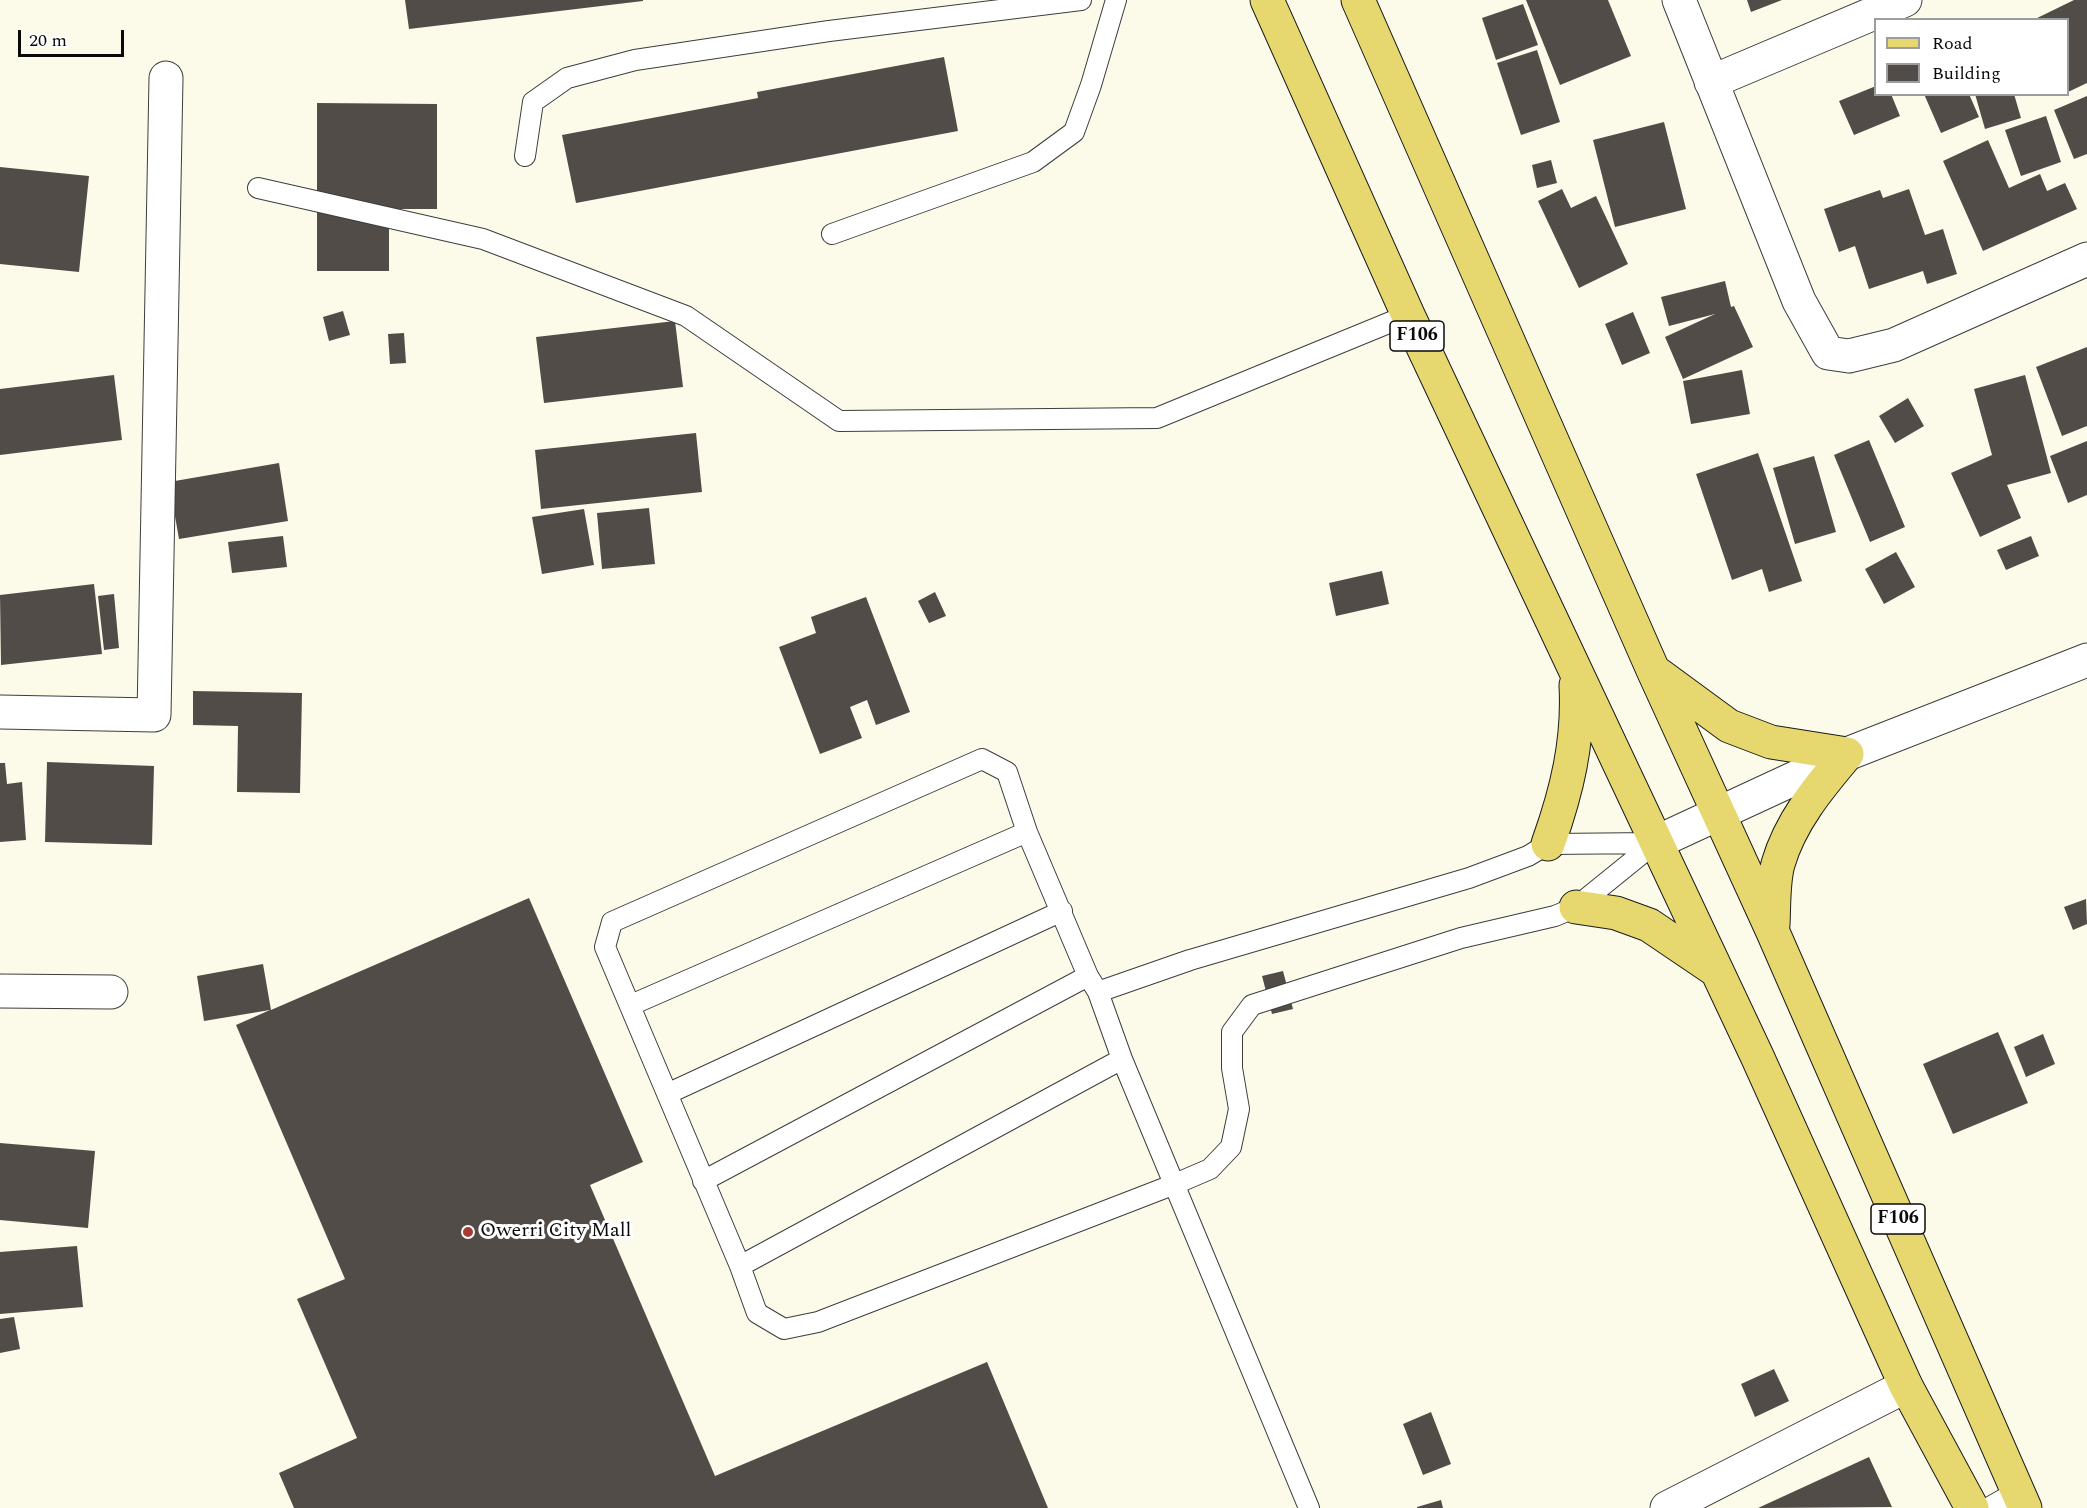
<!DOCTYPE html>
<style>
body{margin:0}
#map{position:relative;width:2087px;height:1508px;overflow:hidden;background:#fcfbe9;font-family:Spectral,serif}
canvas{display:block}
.legend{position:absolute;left:1874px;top:18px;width:195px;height:78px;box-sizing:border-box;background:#fff;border:2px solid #9d9d9d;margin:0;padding:8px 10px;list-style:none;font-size:18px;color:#0a0a0a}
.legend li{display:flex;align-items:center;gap:12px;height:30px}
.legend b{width:30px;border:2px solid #9d9d9d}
.scale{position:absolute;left:18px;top:30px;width:106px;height:27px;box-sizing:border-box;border:3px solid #0a0a0a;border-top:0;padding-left:8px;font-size:18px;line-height:21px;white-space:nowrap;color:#0a0a0a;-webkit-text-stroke:4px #fff;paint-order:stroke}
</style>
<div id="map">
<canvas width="2087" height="1508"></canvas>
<ul class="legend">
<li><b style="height:8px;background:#e6d76f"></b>Road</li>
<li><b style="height:16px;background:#514c48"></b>Building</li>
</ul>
<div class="scale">20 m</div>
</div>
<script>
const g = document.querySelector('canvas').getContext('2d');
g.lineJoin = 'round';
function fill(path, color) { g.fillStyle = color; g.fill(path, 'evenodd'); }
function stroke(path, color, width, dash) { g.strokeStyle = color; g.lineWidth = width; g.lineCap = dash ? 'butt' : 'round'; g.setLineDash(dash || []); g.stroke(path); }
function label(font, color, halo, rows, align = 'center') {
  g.font = font + ' Spectral,serif'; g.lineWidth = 6; g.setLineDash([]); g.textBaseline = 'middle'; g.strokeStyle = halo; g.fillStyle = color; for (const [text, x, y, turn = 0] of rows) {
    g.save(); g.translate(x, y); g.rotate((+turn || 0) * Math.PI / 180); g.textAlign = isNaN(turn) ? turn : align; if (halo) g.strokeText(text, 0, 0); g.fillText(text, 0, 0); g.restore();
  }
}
fill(new Path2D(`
 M405,0h238v1l-234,28z
 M1526,0h82l23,56 -71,29z
 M1747,0h35l-31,12z
 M2074,0h13v83l-19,9v-72h-35z
 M1523,4l15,41 -42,15 -14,-42z
 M1537,50l23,72 -39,13 -24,-72z
 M944,57l14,74 -382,72 -14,-68 196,-37 -1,-6z
 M1876,86v8h15l9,22 -46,19 -15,-34z
 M1924,94h45l10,23 -38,16z
 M1975,94h39l7,24 -36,11z
 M2087,96v58l-13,5 -20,-49z
 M317,103l120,1v105h-48v62h-72z
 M2046,116l15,46 -40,14 -16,-46z
 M1664,122l22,87 -71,18 -22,-87z
 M1988,140l21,48 31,-14 7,17 18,-8 12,26 -94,42 -40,-90z
 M1551,160l6,23 -20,5 -5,-23z
 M0,167l89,9 -10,96 -79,-8z
 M1562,189l9,19 25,-12 32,68 -49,24 -41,-87z
 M1909,189l16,46 18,-6 14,45 -30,10 -4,-13 -54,18 -14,-43 -16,6 -15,-43 56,-19 3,8z
 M1725,281l6,26 3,-1 19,41 -70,32 -18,-42 50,-23 -46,12 -8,-29z
 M343,311l7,24 -21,6 -6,-24z
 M1633,312l17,41 -28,12 -17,-41z
 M675,321l8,66 -139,16 -8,-66z
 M404,333l2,30 -16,1 -2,-30z
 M2087,347v79l-25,10 -26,-69z
 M1742,370l8,44 -59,10 -8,-43z
 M114,375l8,65 -122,15v-66z
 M2025,375l26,98 -44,12 14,33 -41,19 -29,-64 41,-18 -18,-66z
 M1908,398l16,28 -29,17 -16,-27z
 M696,433l6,59 -161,17 -6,-59z
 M1869,440l36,87 -35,15 -36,-87z
 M2087,441v54l-19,8 -18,-47z
 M1758,453l44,128 -33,11 -7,-23 -30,11 -36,-106z
 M1814,456l22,76 -41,12 -22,-76z
 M279,463l9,58 -109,18 -10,-57z
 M649,508l6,56 -53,5 -5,-56z
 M584,509l10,56 -52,9 -10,-57z
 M283,536l4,31 -55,6 -4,-31z
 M2031,536l8,20 -33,14 -9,-20z
 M1896,552l19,35 -31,17 -19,-35z
 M1382,571l7,33 -53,12 -7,-33z
 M94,584l8,70 -101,11 -1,-70z
 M935,592l11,24 -17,7 -11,-22z
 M114,594l5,54 -15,2 -6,-54z
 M866,597l44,115 -34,13 -9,-25 -17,7 12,31 -42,16 -41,-107 37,-14 -5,-16z
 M193,691l109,2 -2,100 -63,-1 1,-66 -45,-1z
 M47,762l107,4 -2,79 -107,-3z
 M0,763h5l2,21 15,-2 4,58 -26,2z
 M529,898l114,264 -53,23 125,291 272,-114 61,146h-754l-15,-35 78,-35 -60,-139 48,-20 -109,-254 34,-15 -66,11 -7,-45 66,-12 8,46z
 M2086,899l1,25 -14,6 -9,-23z
 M1283,971l10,38 -21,5 -10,-38z
 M1998,1032l30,71 -75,31 -30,-70z
 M2043,1034l12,30 -29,13 -12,-30z
 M0,1143l95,8 -7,77 -88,-8z
 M77,1246l6,61 -83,7v-62z
 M14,1317l6,32 -20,4v-34z
 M1774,1369l15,32 -34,16 -14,-33z
 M1431,1412l20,52 -28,11 -20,-51z
 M1869,1457l23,50 -134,1z
 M1441,1500l2,8h-26v-1z`), '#514c48');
const lane = new Path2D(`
 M525,156l8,-54 34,-24 68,-18 194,-29 252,-31
 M258,188l225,51 203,77 153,105 318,-3 251,-103
 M832,234l201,-72 41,-30 17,-47 25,-85
 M1098,992l92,-32 279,-82 59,-22 20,-12 107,-1
 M631,1005l396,-173
 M667,1094l395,-183
 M703,1181l385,-205
 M740,1266l382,-207
 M1309,1508l-187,-449 -24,-67 -10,-16 -61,-144 -20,-60 -25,-13 -370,163 -7,25 135,319 17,47 27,16 34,-7 357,-138 35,-15 21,-22 8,-38 -7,-41v-36l20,-27 209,-67 94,-22 21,-9 79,-64
 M1988,1508l30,-17`);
const street = new Path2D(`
 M1679,0l120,301 29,52 21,3 45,-11 193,-86
 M1711,82l194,-82
 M0,712l154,3 12,-637
 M1655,843l192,-89 240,-94
 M0,991l111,1
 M1667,1508l239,-122`);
const primary = new Path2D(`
 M1267,0l141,315 349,741 149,330 66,122
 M1358,0l295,670 119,260 253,578
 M1654,671l75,55 42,16 76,12
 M1548,844c19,-53 31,-103 28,-159
 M1576,907l40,6 33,12 65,44
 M1773,925c1,-19 0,-43 5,-61 12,-42 41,-77 69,-110`);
stroke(lane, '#3d3d3d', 22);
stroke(street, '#3d3d3d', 35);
stroke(primary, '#1b1b1b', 35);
stroke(lane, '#fff', 20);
stroke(street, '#fff', 33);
stroke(primary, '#e6d76f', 33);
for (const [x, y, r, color] of [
 [468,1232,6,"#a63d35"]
]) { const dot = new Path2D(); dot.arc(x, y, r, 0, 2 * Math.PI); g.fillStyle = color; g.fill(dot); stroke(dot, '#fff', 2); }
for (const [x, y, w] of [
 [1417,336,54],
 [1898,1219,54]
]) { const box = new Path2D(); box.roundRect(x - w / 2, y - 15, w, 30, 4.5); g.fillStyle = '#fff'; g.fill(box); stroke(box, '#0a0a0a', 1.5); }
label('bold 18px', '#0a0a0a', null, [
 ["F106",1417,336],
 ["F106",1898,1219]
]);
label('20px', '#0a0a0a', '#fff', [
 ["Owerri City Mall",480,1232]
], 'left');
</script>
